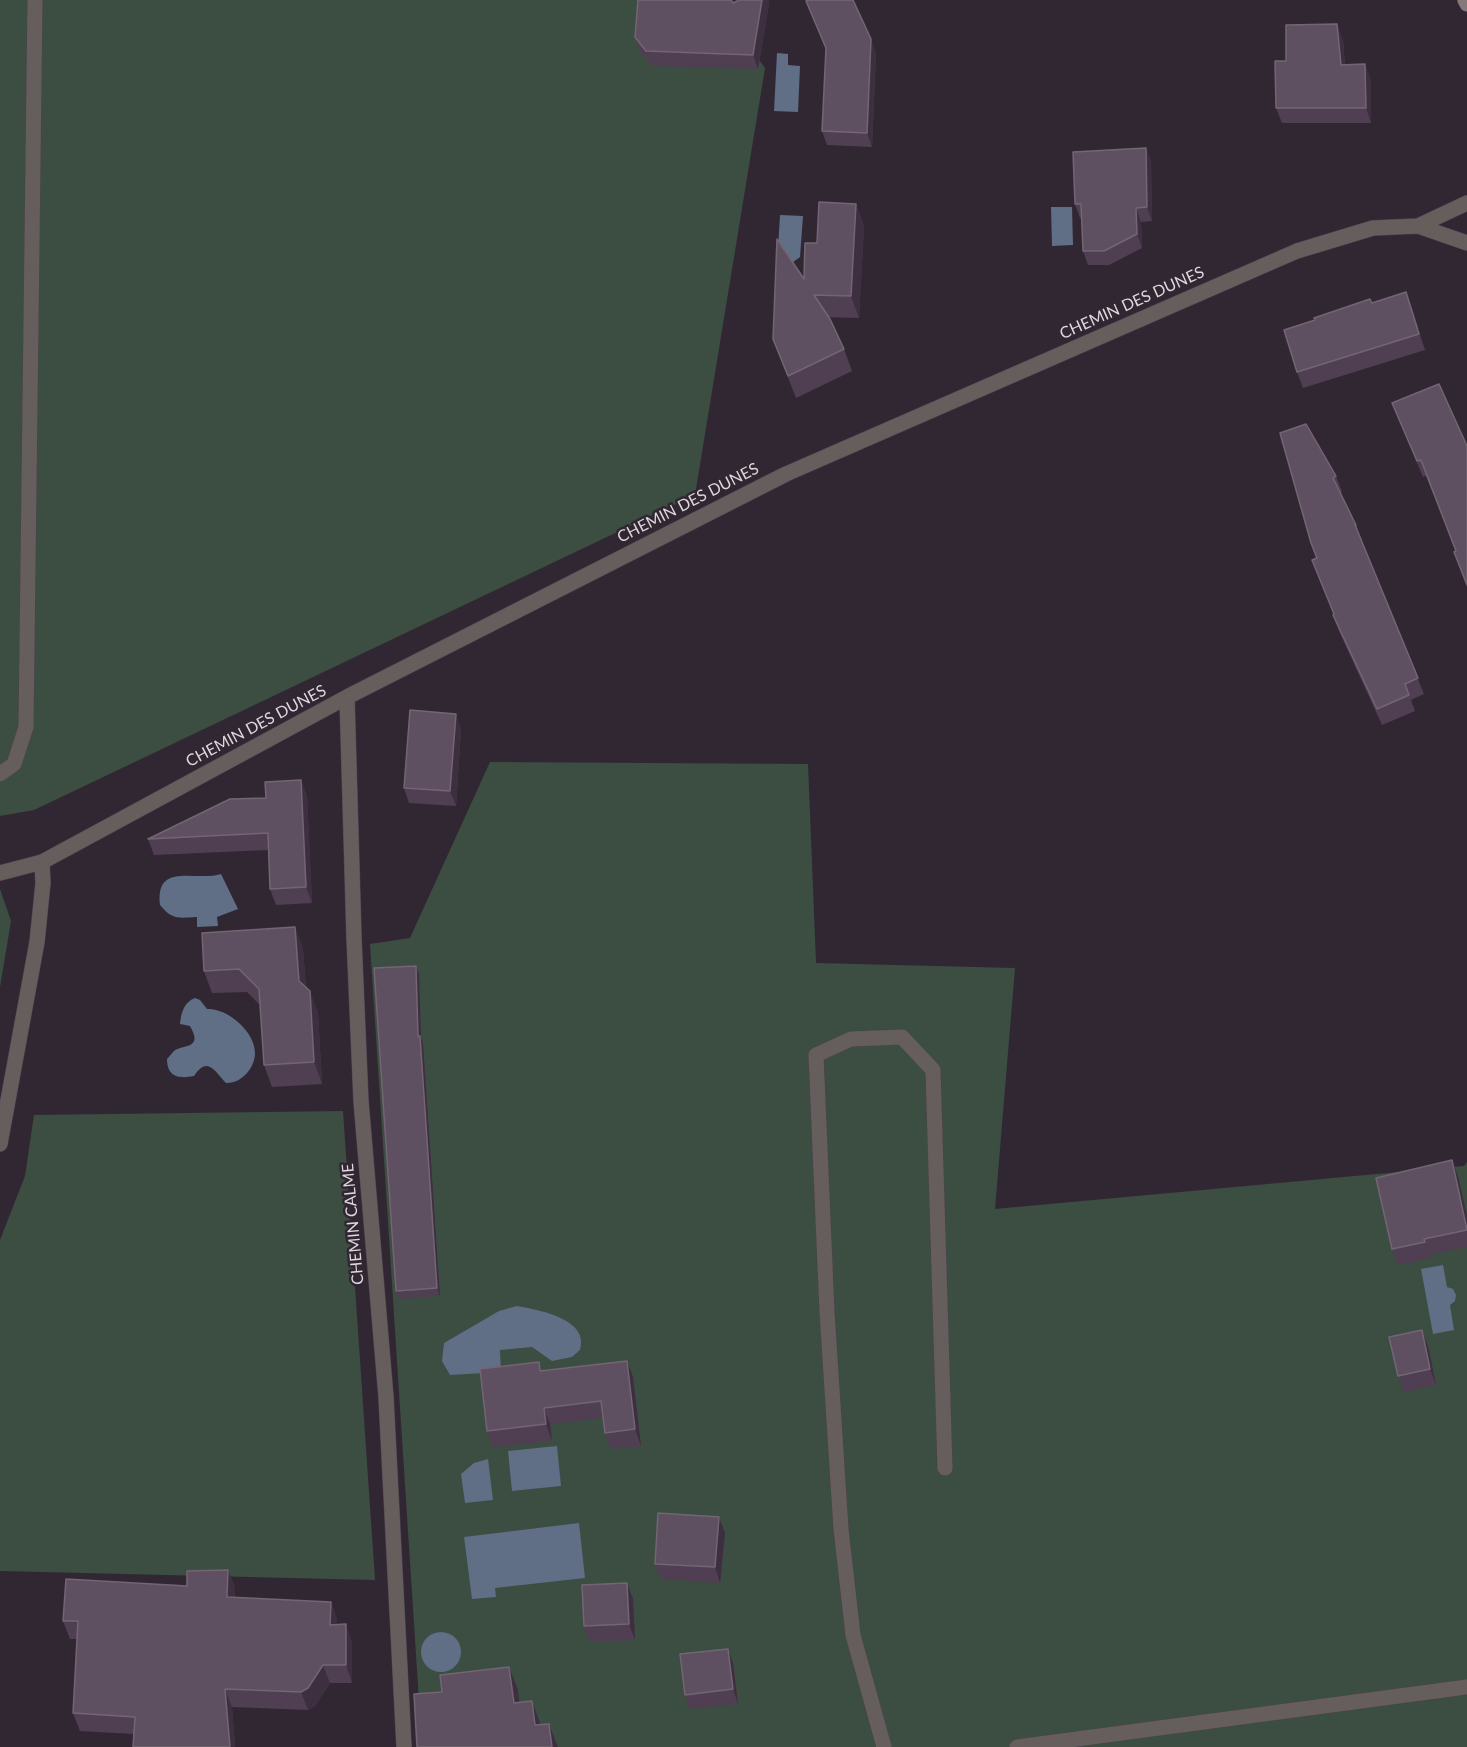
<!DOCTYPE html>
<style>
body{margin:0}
canvas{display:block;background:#312732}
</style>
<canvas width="1467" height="1747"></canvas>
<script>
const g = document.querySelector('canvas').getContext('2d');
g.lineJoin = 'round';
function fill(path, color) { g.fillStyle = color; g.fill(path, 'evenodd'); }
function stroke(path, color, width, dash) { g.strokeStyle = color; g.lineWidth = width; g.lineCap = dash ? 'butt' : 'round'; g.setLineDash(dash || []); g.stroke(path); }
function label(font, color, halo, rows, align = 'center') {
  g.font = font + ' Lato,sans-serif'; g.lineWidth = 5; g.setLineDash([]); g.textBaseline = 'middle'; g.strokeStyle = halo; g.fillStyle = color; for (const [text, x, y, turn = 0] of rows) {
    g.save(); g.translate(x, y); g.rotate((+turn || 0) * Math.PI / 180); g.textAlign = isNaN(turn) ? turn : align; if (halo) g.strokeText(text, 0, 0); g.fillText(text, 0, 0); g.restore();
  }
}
fill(new Path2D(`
 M0,0h715l50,68 -70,427 -661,315 -34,6z
 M490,762l318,2 8,199 199,5 -20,241 469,-43 3,-4v585h-1045l-52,-803 40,-6z
 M0,889l11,32 -11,66z
 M343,1111l32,469 -375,-9v-331l25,-64 9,-61z`), '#3c4d41');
fill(new Path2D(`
 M777,53l11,1v11l12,1 -2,46 -24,-1z
 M1051,207h21l1,38 -21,1z
 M780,215l23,1 -3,41 -11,8 -12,-1z
 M221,874l17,35 -21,8 1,9 -21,1v-10c-18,1 -25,3 -37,-12 -5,-44 36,-23 61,-31z
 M195,998l5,2 7,9c20,-1 48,22 48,44 0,15 -14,31 -29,30 -11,-11 -18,-28 -32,-7 -15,3 -27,1 -27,-17 1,-1 6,-7 7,-8 8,-7 30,-1 16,-25l-10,-2c1,-11 4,-22 15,-26z
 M1443,1265l4,22 6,2 3,6 -1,6 -5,4 4,25 -21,4 -12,-65z
 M517,1306c22,4 73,13 63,44l-8,7 -20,4 -20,-14 -32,3 1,22 -51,3 -8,-14 2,-18 55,-32z
 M557,1446l4,40 -49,5 -4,-40z
 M488,1459l5,41 -28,3 -4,-29 13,-11z
 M579,1523l6,55 -90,10 1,9 -24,2 -8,-62z
 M421 1652a20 20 0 1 1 40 0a20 20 0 1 1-40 0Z`), '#606e86');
const lane = new Path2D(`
 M0,774l14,-10 12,-37 9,-727
 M884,1747l-31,-112 -12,-106 -14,-217 -11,-257 35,-16 51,-2 31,33 12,398
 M1017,1747l450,-60`);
const street = new Path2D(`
 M1418,226l49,17
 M347,697l7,241 7,163 25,296 18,350
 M0,873l42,-11 305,-165 439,-223 511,-223 76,-23 45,-2 49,-23
 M0,1144l37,-202 6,-59 -1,-21`);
const secondary = new Path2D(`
 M1465,0l2,4`);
stroke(lane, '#4d434e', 16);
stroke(street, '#4d434e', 16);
stroke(secondary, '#4d434e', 16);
stroke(lane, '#665d5d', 15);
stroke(street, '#665d5d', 15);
stroke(secondary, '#867979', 15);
fill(new Path2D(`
 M739,0h29l1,4 -11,65 -106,-3 -12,-14 -5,-15z
 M806,1l70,52 -4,94 -45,-2 -5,-14 4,-81z
 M1343,40l2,25 26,14v44h-89l-6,-15 10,-47z
 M1146,148l5,14 1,59 -11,1 1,26 -33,17h-21l-5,-14 -1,-33h-2l-5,-14z
 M856,204l8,22 -5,92 -31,-1 16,32 8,22 -56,27 -23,-59 31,-60 13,-36z
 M1372,303l40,5 13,42 -122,38 -6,-16z
 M1392,403l75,43v141l-13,-35 2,-1 -30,-75 -3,1z
 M1280,433l56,43 6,16 -2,1 16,32 6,15 -1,1 63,153 -13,6 4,11 -33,14 -43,-94 -6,-16 1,-1 -22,-54 4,-2 -5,-15z
 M461,729l-5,77 -47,-3 -5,-15z
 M301,780l6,16 5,107 -36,2 -6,-16 -2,-39 -114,5 -6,-16 118,-41z
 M295,927l8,23 3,37 12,26 4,71 -50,3 -8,-22 -4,-60 -13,-13 -35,1 -8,-22z
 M419,974l2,63 2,7 17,252 -41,3 -3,-8z
 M1452,1160l6,16 9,40v31l-37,8 1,3 -33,7 -6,-16z
 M1428,1346l8,39 -32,7 -6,-16z
 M627,1361l6,16 8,69 -30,3 -6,-16 -2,-15 -53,6 2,17 -59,6 -6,-16 55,-60z
 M725,1533l-5,50 -59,-4 -6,-15z
 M228,1570l7,18v10l96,4 6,18v5l15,17v41h-22l-15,23 -7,4 -76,-3 3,40h-102l1,-13 -54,-3 -7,-18 4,-74h-7l-7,-18 124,-35z
 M627,1583l6,16 2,41 -45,2 -6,-16z
 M733,1663l5,41 -48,5 -5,-14z`), '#503f52');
fill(new Path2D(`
 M762,0h6l1,4 -11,65 -5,-14z
 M1337,24l6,16 3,40 -5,-15z
 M871,39l5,14 -4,94 -5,-14z
 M1365,64l6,15v44l-5,-15z
 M1146,148l5,14 1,59 -5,-14z
 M856,204l8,22 -5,92 -8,-22z
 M1136,208l5,14 1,26 -5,-14z
 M1406,292l6,16 13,42 -6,-16z
 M456,714l5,15 -5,77 -6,-15z
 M301,780l6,16 5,107 -6,-16z
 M295,927l8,23 4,53 -8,-22z
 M416,966l3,8 2,63 2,7 17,252 -3,-8 -19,-252z
 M310,991l8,22 4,71 -8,-22z
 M1452,1160l6,16 9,40v10z
 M1422,1330l6,16 8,39 -6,-16z
 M627,1361l6,16 8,69 -6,-17z
 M544,1408l6,16 2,17 -6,-17z
 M719,1517l6,16 -5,50 -5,-16z
 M228,1570l7,18 -1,27 -7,-18z
 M627,1583l6,16 2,41 -6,-16z
 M331,1602l6,18v23l-7,-18z
 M346,1624l6,18v41l-6,-18z
 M728,1649l5,14 5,41 -5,-15z
 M323,1665l7,18 -15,23 -7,4 -7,-18z
 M509,1667l9,23 4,35 -8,-22z
 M225,1689l7,18 3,40h-5z
 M532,1701l8,22 3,24 -8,-22z
 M549,1724l9,23h-6z`), '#3d2f3f');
const building = new Path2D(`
 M638,0h93l2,3 6,-3h23l-9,55 -107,-4 -11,-14z
 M809,0h44l18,39 -4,94 -45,-2 4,-83 -20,-47z
 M1337,24l4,41 24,-1 1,44h-90l-1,-47h11v-36z
 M1146,148l1,59 -11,1 1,26 -33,17h-21l-2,-47h-6l-2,-52z
 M819,202l37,2 -5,92 -37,-1 16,24 14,30 -56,27 -15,-37 4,-100 27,40 1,-36h12z
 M1406,292l13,42 -122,38 -13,-42 31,-10 -1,-2 56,-19 2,4z
 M1439,384l28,62v139l-13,-33 2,-1 -35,-91 -4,1 -25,-58z
 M1306,424l30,52 -3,2 23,47h-1l63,153 -13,6 4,11 -32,14 -44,-94 1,-1 -22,-54 5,-2 -6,-15 -31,-110z
 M410,710l46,4 -6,77 -46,-3z
 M301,780l5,107 -36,2 -2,-56 -120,6 82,-40 36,-1 -1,-16z
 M295,927l4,54 11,10 4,71 -50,3 -5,-76 -20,-20 -35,2 -2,-38z
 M416,966l2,70h2l17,252 -41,3 -22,-323z
 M1452,1160l15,70 -43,9 1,3 -33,7 -16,-71z
 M1422,1330l8,39 -32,7 -9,-39z
 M627,1361l8,68 -30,4 -4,-32 -57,7 2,16 -59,7 -7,-62 59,-7 1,9z
 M658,1513l61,4 -4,50 -60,-3z
 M228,1570l-1,27 104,5 -1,23 16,-1v41h-23l-15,23 -7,4 -76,-3 5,58h-97l2,-30 -62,-4 5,-92h-15l3,-42 121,7v-15z
 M627,1583l2,41 -45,2 -2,-41z
 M728,1649l5,40 -48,6 -5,-41z
 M509,1667l5,36 18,-2 3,24 14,-1 3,23h-135l-3,-53 28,-2 -2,-17z`);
fill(building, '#5f5061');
stroke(building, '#736574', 1.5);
label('16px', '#ddd7de', '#312732', [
 ["CHEMIN DES DUNES",1132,303,-24],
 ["CHEMIN DES DUNES",688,503,-27],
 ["CHEMIN DES DUNES",256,726,-28],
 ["CHEMIN CALME",353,1224,-95]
]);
</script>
